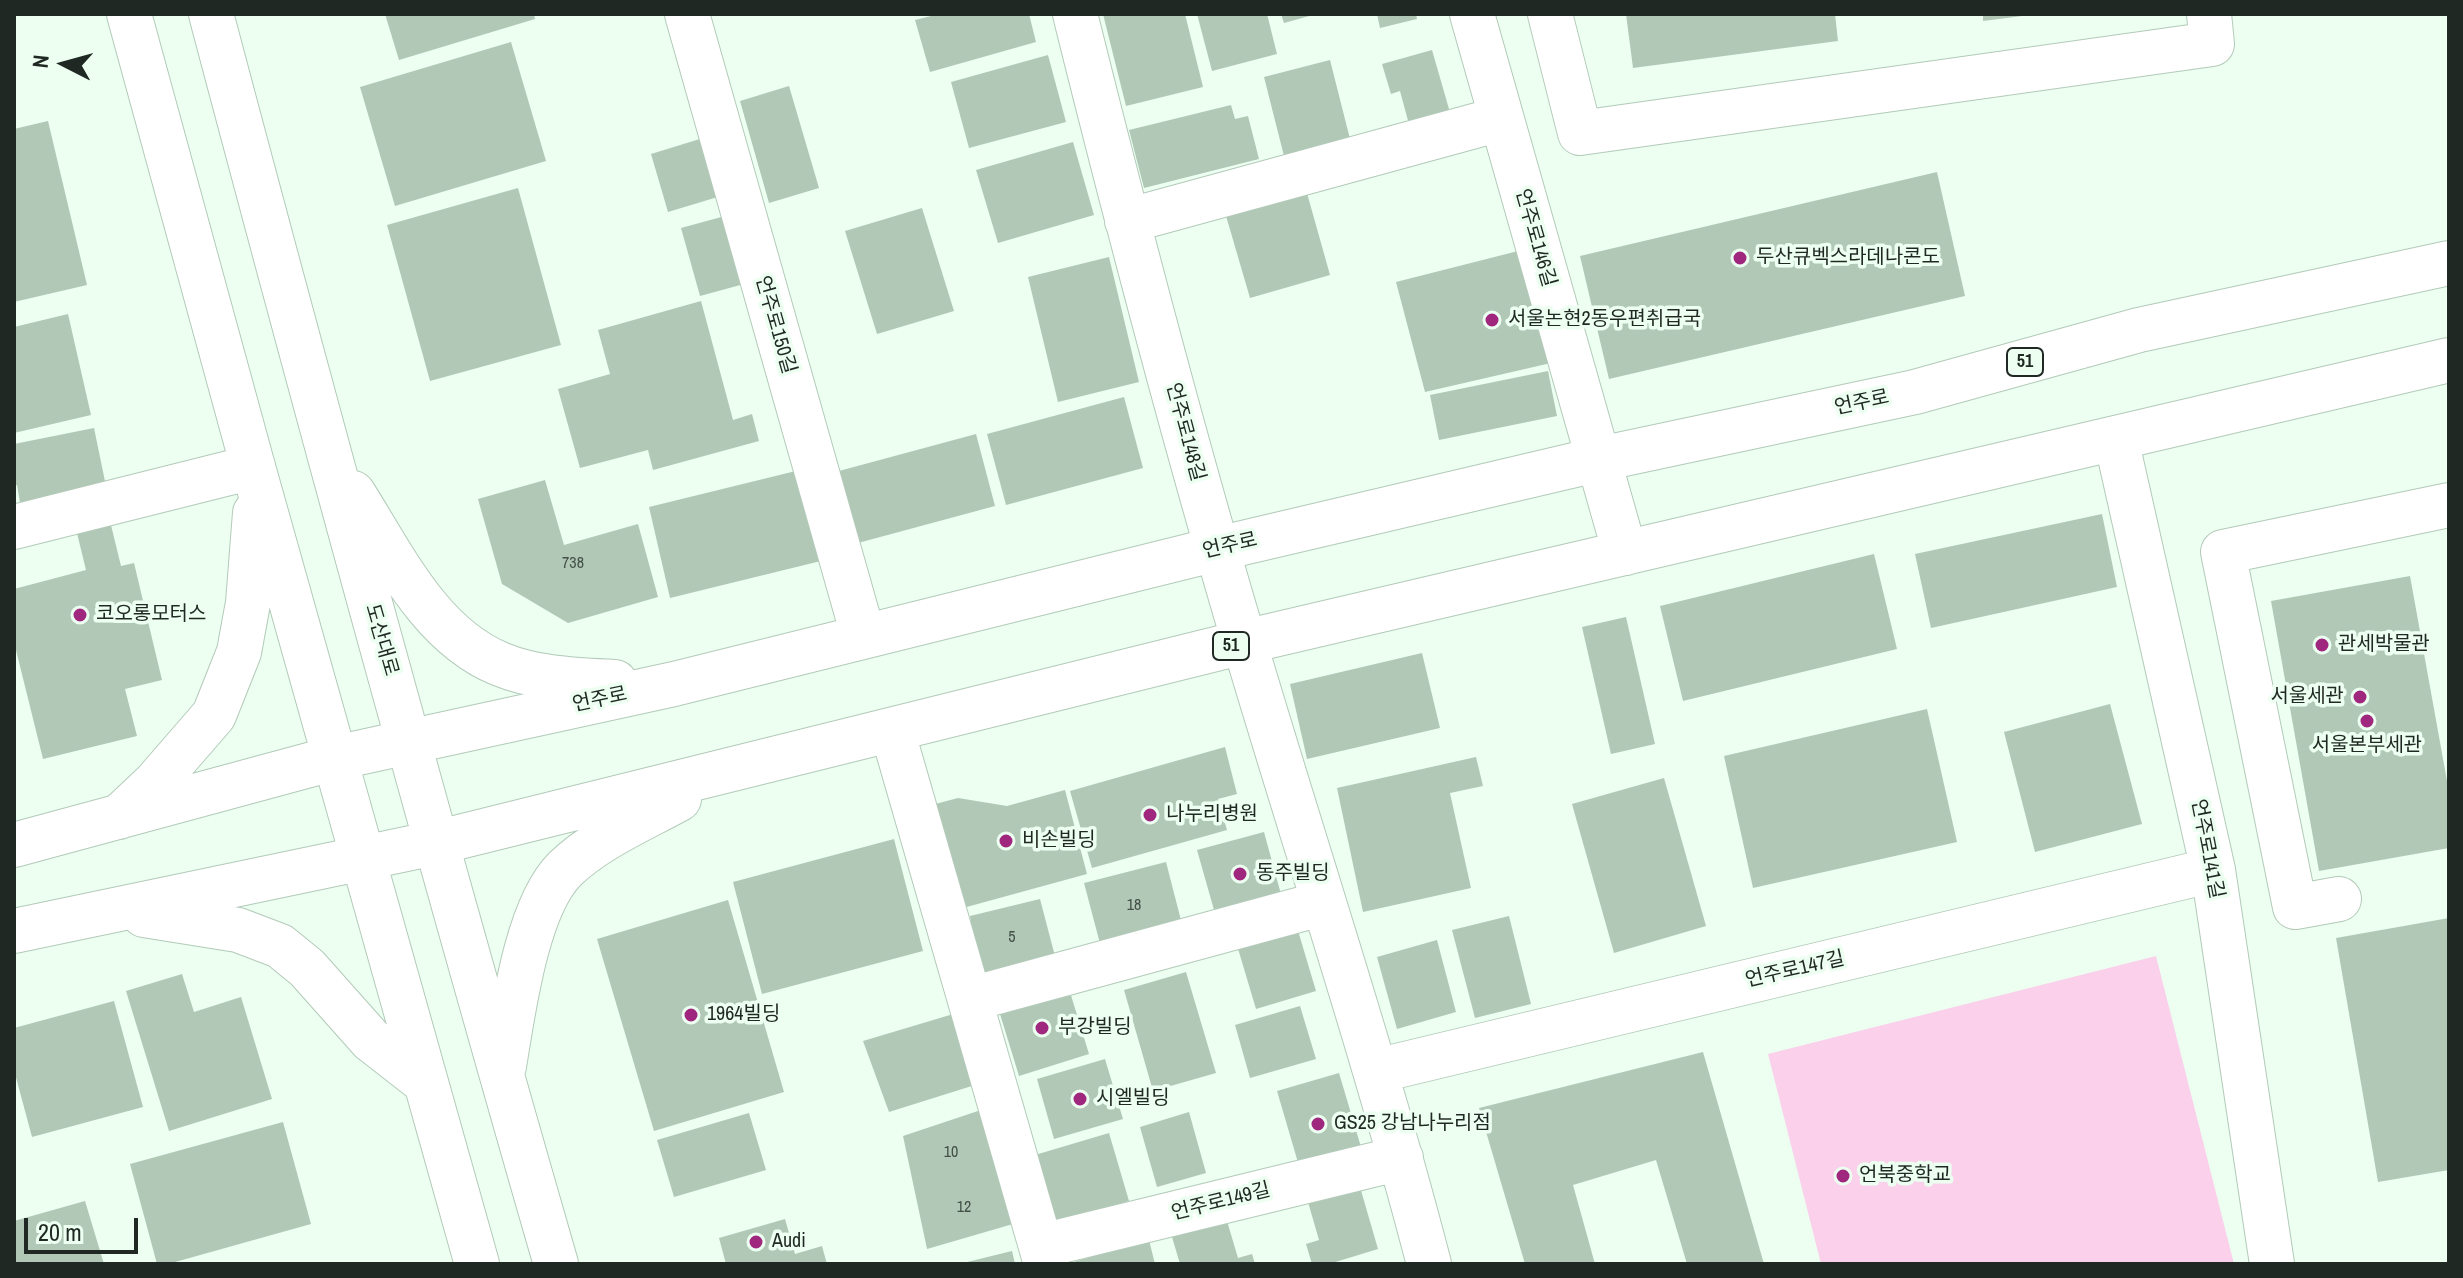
<!DOCTYPE html>
<meta charset="utf-8">
<style>
body{margin:0}
#map{position:relative;width:2463px;height:1278px;overflow:hidden;background:#ecfff1;font-family:"Archivo Narrow",sans-serif}
canvas{display:block}
.frame{position:absolute;inset:0;border:16px solid #1f2822;pointer-events:none}
.north{position:absolute;left:24px;top:24px;width:80px;height:80px;-webkit-text-stroke:6px #ecfff1;paint-order:stroke;rotate:276deg;font-size:22px;font-weight:700;line-height:32px;text-align:center;color:#1f2822}
.north::after{content:'';display:block;margin:auto;width:28px;height:36px;background:#1f2822;clip-path:polygon(50% 0,100% 100%,50% 72%,0 100%)}
.scale{position:absolute;left:24px;top:1218px;width:114px;height:36px;box-sizing:border-box;border:4px solid #1f2822;border-top:0;padding-left:10px;font-size:24px;line-height:28px;white-space:nowrap;color:#1f2822;-webkit-text-stroke:6px #ecfff1;paint-order:stroke}
</style>
<div id="map">
<canvas width="2463" height="1278"></canvas>
<div class="frame"></div>
<div class="north">N</div>
<div class="scale">20 m</div>
</div>
<script>
const g = document.querySelector('canvas').getContext('2d');
g.lineJoin = 'round';
function fill(path, color) { g.fillStyle = color; g.fill(path, 'evenodd'); }
function stroke(path, color, width, dash) { g.strokeStyle = color; g.lineWidth = width; g.lineCap = dash ? 'butt' : 'round'; g.setLineDash(dash || []); g.stroke(path); }
function label(font, color, halo, rows, align = 'center') {
  g.font = font + ' "Archivo Narrow","Noto Sans KR",sans-serif'; g.lineWidth = 7; g.setLineDash([]); g.textBaseline = 'middle'; g.strokeStyle = halo; g.fillStyle = color; for (const [text, x, y, turn = 0] of rows) {
    g.save(); g.translate(x, y); g.rotate((+turn || 0) * Math.PI / 180); g.textAlign = isNaN(turn) ? turn : align; if (halo) g.strokeText(text, 0, 0); g.fillText(text, 0, 0); g.restore();
  }
}
fill(new Path2D(`
 M2156,956l78,308h-413l-53,-210z`), '#fad0ea');
fill(new Path2D(`
 M385,14h149l1,5 -136,41z
 M939,14h90l7,28 -106,30 -15,-52z
 M1103,14h82l18,73 -77,19z
 M1197,14h70l10,40 -65,17z
 M1281,14h32v1l-29,8z
 M1377,14h39l1,5 -37,9z
 M1626,14h209l3,27 -205,27z
 M1983,14h39v2l-39,5z
 M511,42l35,119 -151,45 -35,-119z
 M1432,50l17,59 -10,11 -29,8 -10,-37 -9,3 -9,-30z
 M1048,55l18,67 -97,26 -18,-66z
 M1330,60l20,79 -66,17 -20,-79z
 M789,86l30,102 -50,15 -29,-102z
 M1231,105l4,14 13,-3 11,43 -115,29 -15,-58z
 M48,121l39,164 -73,17v-173z
 M703,138l18,58 -53,16 -17,-58z
 M1073,142l21,73 -96,28 -22,-73z
 M1937,172l28,124 -356,83 -29,-123z
 M1305,186l25,89 -80,23 -26,-89z
 M518,188l43,157 -131,36 -43,-156z
 M922,208l32,103 -77,23 -32,-103z
 M725,216l19,68 -44,12 -19,-68z
 M1526,249l25,114 -126,29 -29,-110z
 M1109,257l30,125 -81,20 -30,-125z
 M701,301l32,119 19,-6 7,27 -106,29 -5,-20 -68,18 -22,-79 52,-15 -12,-44z
 M68,314l23,101 -77,18v-106z
 M1548,371l9,45 -118,24 -9,-45z
 M1124,397l19,71 -137,37 -19,-71z
 M94,428l13,63 -86,18 -4,-24 -3,1v-22h2l-2,-20z
 M976,434l19,72 -137,37 -19,-72z
 M808,468l21,91 -159,39 -21,-91z
 M545,480l19,65 74,-21 20,73 -90,26 -66,-39 -24,-85z
 M2102,514l15,73 -186,41 -16,-74z
 M109,517l12,49 13,-3 28,117 -37,9 12,47 -94,23 -29,-117v-53l72,-19 -11,-45z
 M1874,554l23,95 -214,52 -23,-95z
 M2410,576l39,216v56l-130,23 -48,-270z
 M1626,617l29,127 -44,10 -29,-127z
 M1422,653l18,75 -133,31 -17,-75z
 M2110,704l32,120 -107,28 -31,-120z
 M1927,709l30,133 -204,46 -29,-132z
 M1225,747l12,47 -19,5 9,31 -135,38 -22,-77z
 M1476,757l7,29 -33,7 21,95 -108,24 -26,-124z
 M1664,778l42,148 -92,27 -42,-149z
 M1065,790l22,84 -135,37 -28,-104 34,-9 49,8z
 M1264,832l18,66 -66,19 -19,-67z
 M894,839l29,112 -161,43 -29,-112z
 M1166,862l17,66 -81,23 -18,-68z
 M1040,899l16,61 -76,23 -10,-67z
 M728,900l56,192 -130,39 -57,-192z
 M1509,916l22,88 -56,14 -23,-88z
 M2449,918v252l-71,12 -42,-244z
 M1296,924l20,67 -60,18 -20,-67z
 M1437,940l19,72 -59,17 -20,-72z
 M1186,972l30,101 -63,18 -29,-101z
 M182,974l12,38 47,-15 31,102 -103,32 -43,-140z
 M1066,979l23,75 -70,22 -23,-75z
 M114,1001l29,106 -111,30 -18,-67v-42z
 M1300,1006l16,53 -66,19 -15,-53z
 M960,1012l15,73 -86,27 -26,-71z
 M1703,1052l61,212h-77l-31,-104 -83,25 22,79h-70l-46,-156z
 M1105,1059l18,60 -69,20 -17,-60z
 M1339,1073l22,74 -62,19 -22,-75z
 M984,1109l29,115 -86,25 -24,-113z
 M1189,1112l17,61 -49,14 -17,-60z
 M749,1113l17,57 -92,27 -17,-57z
 M283,1122l28,102 -143,40h-11l-27,-100z
 M1109,1133l20,68 -74,21 -20,-67z
 M1360,1187l18,62 -49,15h-17l-6,-20 13,-4 -11,-38z
 M85,1201l19,63h-90v-43z
 M785,1219l10,35 27,-8 5,18h-101l-7,-26z
 M1227,1221l11,37 14,-4 3,10h-75l-8,-27z
 M1149,1240l6,24h-85v-1z
 M1012,1251l3,13h-52v-1z`), '#b1c8b7');
const minor = new Path2D(`
 M687,14l176,621
 M1075,14c52,209 107,418 168,624 62,209 131,415 186,626
 M1472,14l153,539
 M1550,14l30,119 632,-89 -3,-30
 M1127,221l373,-102
 M2116,439l97,431 59,394
 M14,527l239,-60
 M892,730l154,534
 M2339,899l-44,8 -72,-355 226,-47
 M971,999l353,-96
 M1376,1071l837,-201
 M1041,1246l360,-88`);
const major = new Path2D(`
 M129,14l124,453 224,797
 M211,14c111,418 225,835 345,1250
 M353,493c39,61 76,142 147,171 36,15 77,16 115,18
 M119,817l36,-34 59,-68 25,-63 9,-49 7,-90
 M14,845l321,-87 339,-74 543,-135 383,-90 315,-67 224,-62 310,-67
 M144,915l94,15 42,16 27,22 64,72 55,43
 M14,931l421,-88 809,-201 1205,-282
 M504,1066c9,-53 22,-158 61,-197 31,-30 76,-49 114,-70`);
stroke(minor, '#b3cab9', 46);
stroke(major, '#b3cab9', 46);
stroke(minor, '#fff', 44);
stroke(major, '#fff', 44);
for (const [x, y, r, color] of [
 [1740,258,8,"#a0277e"],
 [1492,320,8,"#a0277e"],
 [80,615,8,"#a0277e"],
 [2322,645,8,"#a0277e"],
 [2360,697,8,"#a0277e"],
 [2367,721,8,"#a0277e"],
 [1150,815,8,"#a0277e"],
 [1006,841,8,"#a0277e"],
 [1240,874,8,"#a0277e"],
 [691,1015,8,"#a0277e"],
 [1042,1028,8,"#a0277e"],
 [1080,1099,8,"#a0277e"],
 [1318,1124,8,"#a0277e"],
 [1843,1176,8,"#a0277e"],
 [756,1242,8,"#a0277e"]
]) { const dot = new Path2D(); dot.arc(x, y, r, 0, 2 * Math.PI); g.fillStyle = color; g.fill(dot); stroke(dot, '#ecfff1', 3); }
label('16px', '#445047', null, [
 ["738",573,564],
 ["18",1134,906],
 ["5",1012,938],
 ["10",951,1153],
 ["12",964,1208]
]);
for (const [x, y, w] of [
 [2025,362,36],
 [1231,646,36]
]) { const box = new Path2D(); box.roundRect(x - w / 2, y - 14, w, 28, 6); g.fillStyle = '#ecfff1'; g.fill(box); stroke(box, '#1f2822', 2); }
label('bold 18px', '#1f2822', null, [
 ["51",2025,362],
 ["51",1231,646]
]);
label('20px', '#1f2822', '#ecfff1', [
 ["언주로146길",1535,238,74],
 ["언주로150길",775,325,74],
 ["언주로",1862,403,-12],
 ["언주로148길",1185,432,75],
 ["언주로",1230,546,-13],
 ["도산대로",381,640,74],
 ["언주로",600,700,-12],
 ["언주로141길",2207,849,79],
 ["언주로147길",1795,970,-13],
 ["언주로149길",1221,1202,-14]
]);
label('20px', '#1f2822', '#ecfff1', [
 ["두산큐벡스라데나콘도",1756,258],
 ["서울논현2동우편취급국",1508,320],
 ["코오롱모터스",96,615],
 ["관세박물관",2338,645],
 ["서울세관",2344,697,"right"],
 ["서울본부세관",2367,746,"center"],
 ["나누리병원",1166,815],
 ["비손빌딩",1022,841],
 ["동주빌딩",1256,874],
 ["1964빌딩",707,1015],
 ["부강빌딩",1058,1028],
 ["시엘빌딩",1096,1099],
 ["GS25 강남나누리점",1334,1124],
 ["언북중학교",1859,1176],
 ["Audi",772,1242]
], 'left');
</script>
